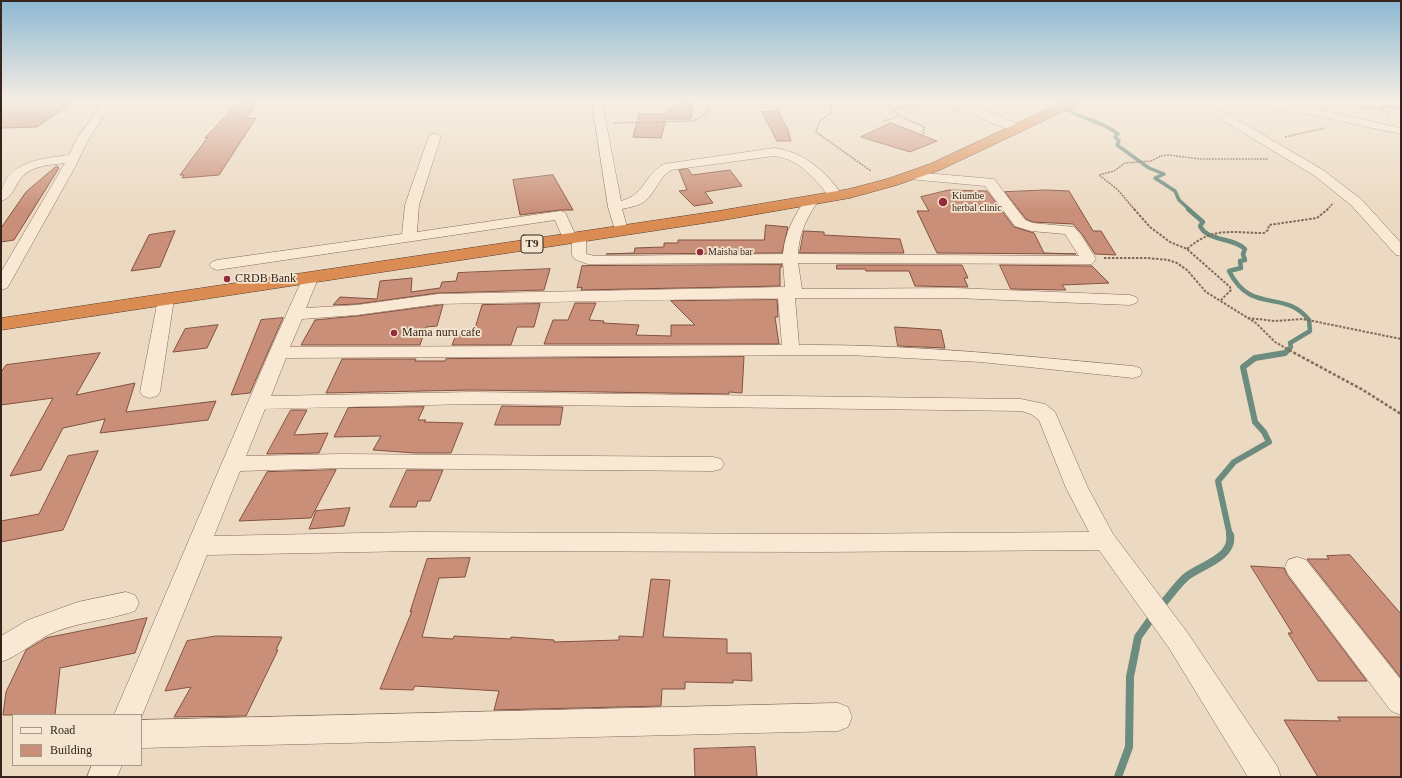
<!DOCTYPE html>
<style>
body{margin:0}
#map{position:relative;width:1402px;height:778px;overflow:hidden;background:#ecd9c1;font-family:"Times New Roman",serif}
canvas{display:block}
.frame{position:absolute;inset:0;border:2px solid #35251d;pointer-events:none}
.legend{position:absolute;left:12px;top:714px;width:130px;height:52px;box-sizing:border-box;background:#f4e5d0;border:1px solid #a89888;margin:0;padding:5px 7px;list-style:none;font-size:12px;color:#35251d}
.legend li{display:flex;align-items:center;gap:8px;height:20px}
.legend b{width:20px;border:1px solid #a89888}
</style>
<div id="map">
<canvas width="1402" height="778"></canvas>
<div class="frame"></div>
<ul class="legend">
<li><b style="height:5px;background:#f8e8d4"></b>Road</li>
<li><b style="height:11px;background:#c98f78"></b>Building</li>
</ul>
</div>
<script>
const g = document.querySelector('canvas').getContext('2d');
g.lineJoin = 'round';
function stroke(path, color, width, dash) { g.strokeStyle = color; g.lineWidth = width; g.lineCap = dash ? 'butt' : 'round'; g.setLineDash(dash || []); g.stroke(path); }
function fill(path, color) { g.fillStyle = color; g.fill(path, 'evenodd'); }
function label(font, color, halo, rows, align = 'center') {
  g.font = font + ' "Times New Roman",serif'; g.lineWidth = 3.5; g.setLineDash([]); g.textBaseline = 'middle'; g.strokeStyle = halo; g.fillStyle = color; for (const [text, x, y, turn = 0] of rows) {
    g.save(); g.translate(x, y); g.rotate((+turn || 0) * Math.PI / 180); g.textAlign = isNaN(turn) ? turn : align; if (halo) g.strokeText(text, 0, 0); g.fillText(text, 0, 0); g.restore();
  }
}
stroke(new Path2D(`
 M1058,102c17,17 42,17 60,32l-3,3 4,4 -2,4 32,23 15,6 -9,4 20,13 4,9 11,10`), '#6b8c7f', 3.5);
stroke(new Path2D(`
 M1188,209l15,13 -3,4c8,16 33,11 45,23l-2,5 2,6 -5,1 1,7 -12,3c23,45 55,17 80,49l1,11 -20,12 1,4 -4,4`), '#6b8c7f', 4.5);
stroke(new Path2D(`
 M1230,536l-12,-55 16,-19 35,-20 -5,-10 -9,-10 -12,-55 12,-9 30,-5 3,-3`), '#6b8c7f', 6);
stroke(new Path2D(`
 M1161,606c8,-9 16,-21 25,-29 13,-11 48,-19 44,-42
 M1118,777l11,-30 1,-70 8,-40 15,-21`), '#6b8c7f', 8);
const building = new Path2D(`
 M1,102h72l-36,25 -36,1z
 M239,102h21l-15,17 11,-1 -37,57 -37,3 2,-3h-4l28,-38 -3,1z
 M682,102h10l-1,17h-25l-5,19 -28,-1 6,-23h24z
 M778,111l10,19 3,11h-14l-15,-29z
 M891,123l46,18 -27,11 -49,-15z
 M57,166l2,2 -45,72 -13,2v-14l25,-36z
 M688,169l4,6 38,-5 12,16 -37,6 8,11 -19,3 -15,-15 8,-1 -8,-20z
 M553,175l20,35h-13l-40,5 -7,-35z
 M949,190l38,1 27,36 20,6 10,20 32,1 -139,-1 -20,-42h12l-8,-14z
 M1045,190l24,1 24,40h8l15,24 -21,-1 -13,-20 -9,-10 -40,-2 -7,-3 -21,-27z
 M766,225l22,2 -6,26 -176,1 28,-1 1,-5 29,-1v-4h14v-3h86z
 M175,231l-15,36 -29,4 18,-36z
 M804,231l20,1v3l76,4 4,14h-104z
 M782,265v2h-2v19l-199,4 1,-3 -5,1 5,-22z
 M837,265h125l6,13h-4l4,9 -53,-1 -6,-15h-43l-1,-2h-28z
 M1000,265l92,1 17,17 -47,2 4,5 -55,-1z
 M550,269l-6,21 -106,3 -81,11 -24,1 7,-8 37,2 3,-18 32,-3 -1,14 29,-4 2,-6 14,-1 2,-8z
 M777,300l1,17h-3l4,27h-235l9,-24h15l7,-17h21l-7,17 15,1 -1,2 36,2 -3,10 35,1v-11h24l-24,-24z
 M540,304l-6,23h-17l-6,18h-59l4,-10h17l9,-30z
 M443,305l-6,21 -11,1 -6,18h-119l14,-25 42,-4z
 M283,318l-33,75 -19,2 30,-75z
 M218,325l-11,23 -34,4 12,-23z
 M895,327l46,3 4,18 -47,-2z
 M100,353l-24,42 59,-12 -9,29 90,-11 -8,19 -108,13 5,-14 -42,9 -22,42 -31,6 43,-78 -52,7v-33l5,-7z
 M744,357l-2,36 -13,-1v2l-257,-4 -146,3 16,-34h74l-1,2h30l1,-2z
 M502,406l61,1 -3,18h-65z
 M424,407l-6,13h8l-2,2 39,1 -12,30h-36l-42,-3 8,-14 -47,1 14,-29z
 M291,410h16l-13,25 34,-2 -9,20 -52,1z
 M98,451l-35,79 -62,12v-21l38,-7 29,-58z
 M336,470l-25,48 -72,3 28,-49z
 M407,470h36l-13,31h-12l-2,6h-26z
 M350,508l-6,18 -35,3 7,-18z
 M1350,555l51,59v64l-94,-119h22l-2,-3z
 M470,558l-5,19 -26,1 -17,59 31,2 1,-3 57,3v-2l43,3v2l65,-2v-4l24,1 8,-58 19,1 -7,57 64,2v14h24l1,28 -19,-1v3l-48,-1v7h-23l-1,17 -167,4 5,-19 -84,-5 -2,4 -33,-1 32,-78 -2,1 17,-53z
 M1251,566l33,2 3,7 80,106h-49l-30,-48h4z
 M147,618l-12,35 -75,15 -5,47h-52l3,-23 20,-42 20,-12z
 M216,636l66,1 -6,13h2l-32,66 -72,1 17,-30 -26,4 22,-50z
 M1338,717h63v60h-83l-34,-57 56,1z
 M755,747l2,30h-62l-1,-28z`);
fill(building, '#c98f78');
stroke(building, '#835140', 1);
const minor = new Path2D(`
 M103,102h10l-25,38 -13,27 -66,118 -2,3 -6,2v-18l64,-109c-14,2 -31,2 -42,13 -8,8 -10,22 -22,25 0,-39 38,-42 68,-46l7,-15z
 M592,102h10l19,99c25,-7 22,-25 43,-37l110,-16c30,4 52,23 69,48l-2,3h-10c-16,-20 -31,-40 -57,-43l-103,14c-13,8 -15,23 -27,32 -6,4 -15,5 -22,7l6,21 -2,3h-10l-8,-26z
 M991,102h14l-19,9 37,15 2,2 -2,2c-9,3 -44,-11 -50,-18l3,-4z
 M1182,102h15l27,10 99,58 38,29 40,44v13l-5,-1 -45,-50 -36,-29 -99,-60 -33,-12z
 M1245,102c53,0 105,15 156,26v6l-94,-20 -57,-9z
 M435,133l6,3 -22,69 -2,27 143,-21 5,1 10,22h9l2,3v17l9,2 188,-2c2,-23 12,-39 24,-57h10l2,3c-12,17 -20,33 -21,54l281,2 -14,-22 -34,-3 -16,-5 -30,-40 -76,-7 -2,-3 6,-4 81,7 31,41 8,3 41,4 7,8 15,24 -4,5 -294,-1 4,26 153,-1 175,7 6,2 2,3 -2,3 -6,2 -175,-7h-160l4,47c112,-1 223,11 334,21l7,2 2,4 -2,4 -7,2 -152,-16 -132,-7 -563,3 -15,38 201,-4 549,7 24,5 10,8 33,76 25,46 74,98 90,134 4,11h-33l-79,-129 -70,-98 -281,2 -403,-1 -208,4 -66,163v-3h-27l155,-362 36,-80h12l2,3 -13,32 51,-3 81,-11 347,-7 -2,-24 -195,1c-17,-6 -17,-5 -16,-22l-8,-1 -9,-21 -338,50 -5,-2 -3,-3 3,-3 5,-2 185,-26 3,-29 24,-69zM778,298l4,47 -492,2 12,-28 55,-4 81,-11zM472,404l549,7 10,3 8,6 27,68 23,44 -271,2 -403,-2 -201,4 26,-65 102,-3 371,3 8,-2 3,-5 -3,-5 -8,-2 -371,-3 -96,2 19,-47z
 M166,294l6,2 2,3 -14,93 -3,4 -7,2 -7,-2 -3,-4 18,-93 2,-3z
 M1297,557l9,3 95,120v35l-10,-4 -103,-137 -3,-7 3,-7z
 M126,592l9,3 4,8 -4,8c-29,10 -61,11 -89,25 -15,8 -28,20 -45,26v-26l27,-16 50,-18z
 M838,703l10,4 4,10 -4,10 -10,4 -697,17v-28z
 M92,765h30l-5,12h-30z`);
const highway = new Path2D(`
 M1063,102h16l-2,3 -137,65 -43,15 -47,13 -132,23 -717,109v-12l717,-107 131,-22 38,-10 43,-15z`);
stroke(minor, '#856a59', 1);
stroke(highway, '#533a2d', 1);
stroke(new Path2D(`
 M830,102l2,10 -13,10 -3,10 55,39
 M882,102l18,14 24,11 -1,8
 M943,102l19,10
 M1362,108l39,-1
 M1380,108l10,7
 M890,110l45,-8
 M884,121l15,-5
 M614,123l79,-2 14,-7 4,-12
 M1285,137l40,-9
 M1135,210l-18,-21 -18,-14 15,-4 11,-8 26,-2 10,-5 8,-1 31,4h68
 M1327,210l6,-7`), '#856a59', 1.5, [2, 1]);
stroke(new Path2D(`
 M1134,209l16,18 20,15 17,7 43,38 1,3 -10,10
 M1187,249c26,-23 45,-16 77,-16l4,-3 1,-5 48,-7 11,-9
 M1104,258h44l20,2 9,3 10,7 19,22 50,31 19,19 16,9
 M1248,318l27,3 28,-2 98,20`), '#856a59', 2, [2.5, 1.5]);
stroke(new Path2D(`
 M1289,350l74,40 38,24`), '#856a59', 2.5, [3, 2]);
fill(minor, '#f8e8d4');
fill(highway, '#da8c53');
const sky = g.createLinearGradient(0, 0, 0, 211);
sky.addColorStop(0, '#8db8d3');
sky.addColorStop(0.48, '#f6eee3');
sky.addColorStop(1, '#f6eee300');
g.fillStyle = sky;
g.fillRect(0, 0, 1402, 211);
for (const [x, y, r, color] of [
 [943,202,5,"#922b3a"],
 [700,252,4,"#922b3a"],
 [227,279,4,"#922b3a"],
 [394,333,4,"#922b3a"]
]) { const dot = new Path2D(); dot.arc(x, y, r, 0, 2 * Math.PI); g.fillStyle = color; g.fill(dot); stroke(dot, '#f4e5d0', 1.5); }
label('10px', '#35251d', '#f4e5d0', [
 ["Kiumbe",952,196],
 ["herbal clinic",952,208],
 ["Maisha bar",708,252]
], 'left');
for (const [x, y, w] of [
 [532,244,22]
]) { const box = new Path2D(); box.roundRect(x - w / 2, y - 9, w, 18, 3); g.fillStyle = '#f4e5d0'; g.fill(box); stroke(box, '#35251d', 1); }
label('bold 11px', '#35251d', null, [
 ["T9",532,244]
]);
label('12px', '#35251d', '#f4e5d0', [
 ["CRDB Bank",235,279],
 ["Mama nuru cafe",402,333]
], 'left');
</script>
